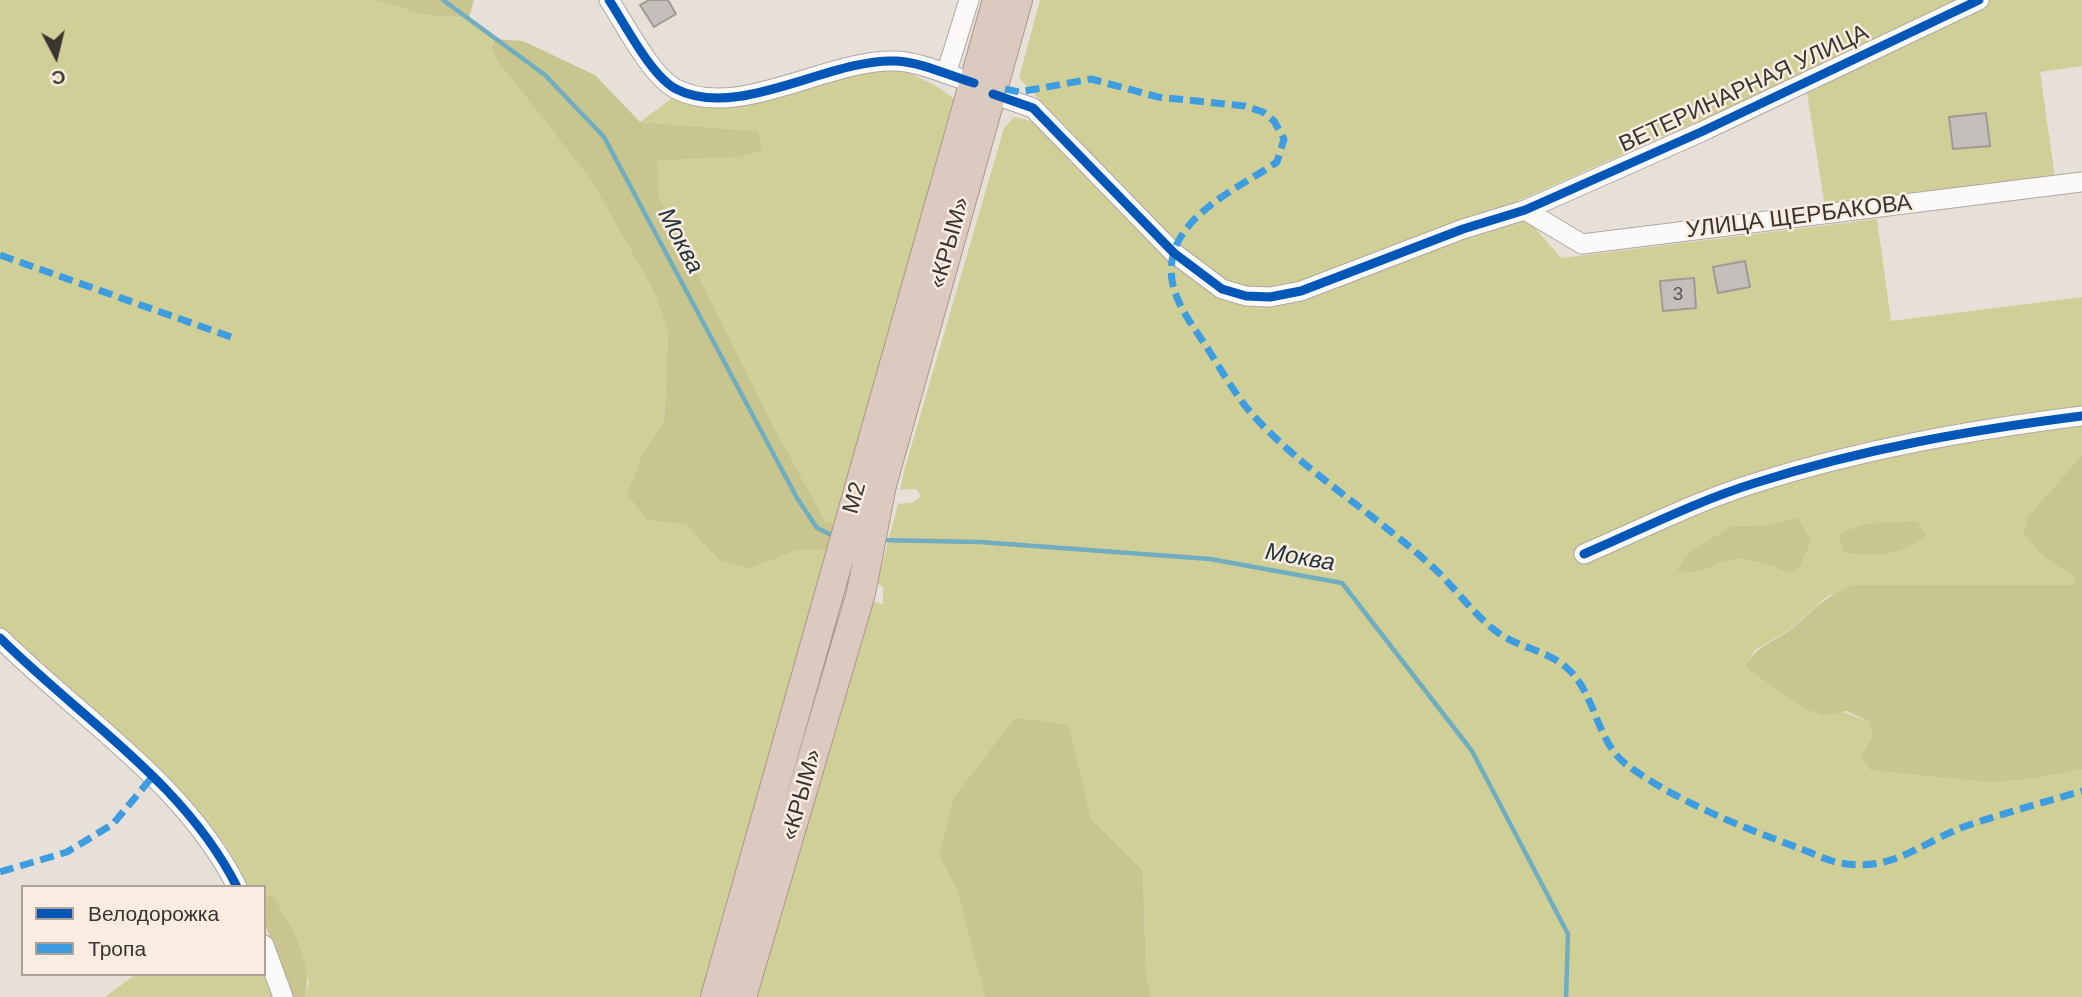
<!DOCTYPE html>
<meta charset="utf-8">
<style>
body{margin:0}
#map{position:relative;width:2082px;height:997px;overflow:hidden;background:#e7e0d9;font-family:Arial,sans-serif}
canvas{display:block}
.legend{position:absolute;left:21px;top:885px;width:245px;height:91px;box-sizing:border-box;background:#faece0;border:2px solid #ada299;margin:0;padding:9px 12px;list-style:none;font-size:21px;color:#39342f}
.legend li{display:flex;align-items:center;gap:14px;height:35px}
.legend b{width:35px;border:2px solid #ada299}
.north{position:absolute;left:21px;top:21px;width:70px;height:70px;-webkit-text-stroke:5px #faece0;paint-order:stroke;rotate:173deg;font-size:19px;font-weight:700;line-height:28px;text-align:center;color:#39342f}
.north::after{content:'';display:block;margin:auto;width:24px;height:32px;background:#39342f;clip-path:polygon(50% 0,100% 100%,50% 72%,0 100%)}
</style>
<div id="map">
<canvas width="2082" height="997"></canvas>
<ul class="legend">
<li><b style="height:9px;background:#0057b8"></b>Велодорожка</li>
<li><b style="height:9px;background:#3e9de1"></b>Тропа</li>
</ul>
<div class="north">С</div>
</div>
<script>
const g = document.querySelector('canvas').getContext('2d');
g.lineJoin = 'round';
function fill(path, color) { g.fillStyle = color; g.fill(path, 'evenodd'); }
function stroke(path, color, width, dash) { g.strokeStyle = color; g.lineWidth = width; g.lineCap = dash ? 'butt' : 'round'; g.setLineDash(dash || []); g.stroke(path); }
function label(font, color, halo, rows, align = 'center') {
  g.font = font + ' Arial,sans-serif'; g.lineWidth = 5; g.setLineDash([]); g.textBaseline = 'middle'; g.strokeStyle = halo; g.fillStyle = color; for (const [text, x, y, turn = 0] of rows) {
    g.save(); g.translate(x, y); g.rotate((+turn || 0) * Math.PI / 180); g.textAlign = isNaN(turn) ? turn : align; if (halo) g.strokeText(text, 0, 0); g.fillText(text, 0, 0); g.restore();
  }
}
fill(new Path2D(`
 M0,0h376l46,15 47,3 26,21 -4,8 7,15 93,118 64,114 13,40 -4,87 -22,34 6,65 38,5 33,35 29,9 50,-19h39l-122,447h-410l4,-15 -37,-86 -8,2v-11h-15l-25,-44 -65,-75 -159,-140z
 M1040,0h924l-163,76 -288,127 -213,82 -45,5 -28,-8 -52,-39 -156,-165z
 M1989,0h93v66l-42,6 15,106 -230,30 -19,-122z
 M897,67l39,19 20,14 -110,423 -20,-1 -51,-93 -116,-233 -3,-37 84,-2 18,-26 -118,-9 32,-24 30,1z
 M1014,117l23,5 205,180 258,-78 28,-4 33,38 316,-39 14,102 191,-24v115l-223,44 223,-36v35l-54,61 17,42 31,19 -3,8h-161l-83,10 -40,35 -34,20 -10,17 33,22 90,32 5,16 118,45 43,-3 48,-10v228h-931l-5,-25 -3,-101 -52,-52 -23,-94 -129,131 17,32 29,109h-231l116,-396 13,3v-17l-6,-4 21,-79 16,-2 7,-6 -5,-7 -16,1 4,-19 100,-343zM1798,518l-8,55c-17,-6 -41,-17 -60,-13 -20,3 -31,17 -52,10l10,-17 43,-27 36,-1z
 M264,964l14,33h-173l31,-23h128z`), '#d0cf97');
fill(new Path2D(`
 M376,0h98l-5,18 -47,-3z
 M495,39l28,2 72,34 45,47 118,9 4,19 -22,7 -83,3 2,36 116,233 51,93 20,1 -9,27h-39l-50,19 -29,-9 -33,-35 -38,-5 -21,-26 15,-39 22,-34 4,-87 -13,-40 -64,-114 -93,-118 -7,-15z
 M2082,455v314l-48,10 -43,3 -121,-12 -9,-14 12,-19 -5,-16 -21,-10 -24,5 -19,-8 -59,-41c13,-23 26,-23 46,-38 23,-19 33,-32 62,-44h219l3,-8 -30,-19 -22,-25 5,-17z
 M1798,518l13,22 -11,27 -10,6c-17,-6 -41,-17 -60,-13 -20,4 -31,17 -53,10l11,-17 43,-27 36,-1z
 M1917,521l9,14c-27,22 -49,22 -83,17l-4,-18 24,-10z
 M1015,718l54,7 22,94 52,52 3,101 5,25h-166l-29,-109 -17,-32 14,-57z
 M272,895c18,30 42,66 33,102h-14l-27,-76v-23z`), '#c8c68e');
stroke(new Path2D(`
 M443,0l102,75 59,62 193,361 20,30 19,9
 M880,540l100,2 230,17 132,24 130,168 96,183 -2,63`), '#6fadbf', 4.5);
const building = new Path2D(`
 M649,0h19l8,14 -22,13 -14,-22z
 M1986,113l4,33 -37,3 -4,-32z
 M1745,261l5,26 -32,6 -5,-26z
 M1694,278l2,30 -33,3 -3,-30z`);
fill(building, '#c4bfba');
stroke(building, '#9f9a94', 2);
const minor = new Path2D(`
 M609,0c16,24 42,76 67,89 63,32 153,-31 220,-28 25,1 54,15 78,22
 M946,74l23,-74
 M993,94l40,14 141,145 48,36 24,7 24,1 31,-6 162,-62 62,-19 176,-78 278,-132
 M1525,210l57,34 500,-62
 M1584,554c56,-24 113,-53 171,-71 107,-34 216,-53 327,-67
 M0,638c80,80 185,145 237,249
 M264,945l19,52`);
const highway = new Path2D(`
 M715,997l282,-997
 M742,997l119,-404 21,-108 136,-485`);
stroke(minor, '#aea8a3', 21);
stroke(highway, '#aa978b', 30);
stroke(minor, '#fbfaf9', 19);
stroke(highway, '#dacac0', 28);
stroke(new Path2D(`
 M1005,89l14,3 72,-13 67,18 87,9 18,6 11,9 10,18 -7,23c-41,28 -114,58 -105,118 4,25 21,46 34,66 14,22 28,47 45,67 54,60 126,102 185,157 21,20 37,44 61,62 21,16 51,18 71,37 28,25 28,73 59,96 47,35 114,62 169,82 14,5 29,13 44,16 56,10 82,-23 132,-39 36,-12 73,-22 110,-33
 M0,255l231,82
 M0,872l67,-20 46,-28 40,-48`), '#3e9de1', 7, [14, 7]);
stroke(new Path2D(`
 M609,0c16,24 42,76 67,89 63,32 153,-31 220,-28 25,1 54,15 78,22
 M993,94l40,14 141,145 48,36 24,7 24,1 31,-6 162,-62 62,-19 176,-78 278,-132
 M1584,554c56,-24 113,-53 171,-71 107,-34 216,-53 327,-67
 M0,638c80,80 185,145 237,249`), '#0057b8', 9);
label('19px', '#5c5752', null, [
 ["3",1678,295]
]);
label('23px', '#39342f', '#faece0', [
 ["ВЕТЕРИНАРНАЯ УЛИЦА",1744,89,-25],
 ["УЛИЦА ЩЕРБАКОВА",1799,217,-7],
 ["«КРЫМ»",950,243,-74],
 ["М2",855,498,-74],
 ["«КРЫМ»",802,795,-74]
]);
label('italic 24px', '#1f343b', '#faece0', [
 ["Моква",680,241,62],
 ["Моква",1300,558,10]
]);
</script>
